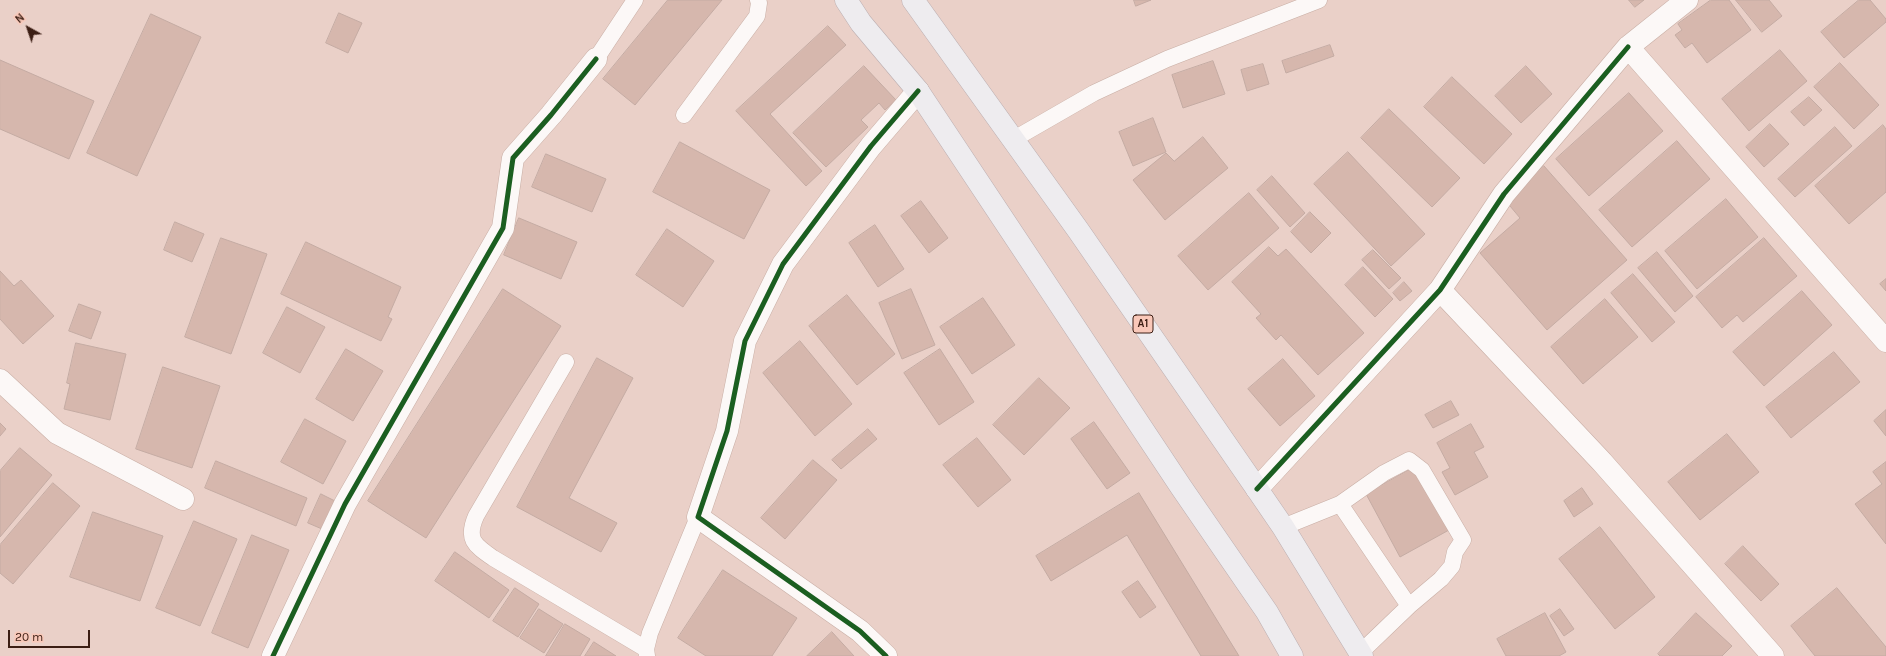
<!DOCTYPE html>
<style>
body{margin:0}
#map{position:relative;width:1886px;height:656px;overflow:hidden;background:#ead0c8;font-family:Karla,sans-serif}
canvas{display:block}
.north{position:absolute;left:8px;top:8px;width:40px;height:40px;-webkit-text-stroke:3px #f9c8b9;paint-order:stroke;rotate:320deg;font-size:11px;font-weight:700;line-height:16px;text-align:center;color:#3c1e14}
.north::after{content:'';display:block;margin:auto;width:14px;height:18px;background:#3c1e14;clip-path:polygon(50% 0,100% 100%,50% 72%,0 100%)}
.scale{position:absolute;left:8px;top:630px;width:82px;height:18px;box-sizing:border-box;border:2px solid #3c1e14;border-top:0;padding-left:5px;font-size:12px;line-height:14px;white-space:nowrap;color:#3c1e14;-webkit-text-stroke:3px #f9c8b9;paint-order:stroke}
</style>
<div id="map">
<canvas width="1886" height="656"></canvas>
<div class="north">N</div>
<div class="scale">20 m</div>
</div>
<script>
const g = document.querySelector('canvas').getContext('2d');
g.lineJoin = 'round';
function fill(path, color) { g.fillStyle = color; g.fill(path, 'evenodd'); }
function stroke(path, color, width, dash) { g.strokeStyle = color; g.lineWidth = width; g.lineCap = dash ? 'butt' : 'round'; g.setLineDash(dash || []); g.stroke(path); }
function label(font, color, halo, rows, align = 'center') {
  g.font = font + ' Karla,sans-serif'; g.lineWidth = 3.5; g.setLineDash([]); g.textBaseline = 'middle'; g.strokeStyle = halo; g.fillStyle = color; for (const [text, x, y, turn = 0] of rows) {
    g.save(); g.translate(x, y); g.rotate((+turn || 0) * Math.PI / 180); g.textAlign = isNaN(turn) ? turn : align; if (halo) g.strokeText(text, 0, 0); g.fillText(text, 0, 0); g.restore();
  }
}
const building = new Path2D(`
 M668,0h54l-87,105 -32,-26z
 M1134,0h17l-15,6z
 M1629,0h15l-9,7z
 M1711,0h18l22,30 -44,33 -15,-20 -7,5 -10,-13 7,-5 -4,-6z
 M1736,0h33l13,16 -20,16z
 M1859,0h11l16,19v3l-42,36 -23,-26z
 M339,13l23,10 -14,30 -22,-10z
 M151,14l50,23 -64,139 -50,-23z
 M828,26l18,19 -76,69 52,57 -16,15 -70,-75z
 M1330,45l4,11 -48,17 -4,-12z
 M1780,50l27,31 -58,50 -27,-32z
 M0,60l94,41 -25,58 -69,-30z
 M1213,61l12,33 -42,14 -11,-33z
 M1840,63l39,42 -25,24 -40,-42z
 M1263,64l6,20 -22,7 -6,-21z
 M864,66l32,34 -11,10 -6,-7 -18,17 7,7 -42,40 -33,-34z
 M1526,66l26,28 -31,29 -26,-27z
 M1452,77l60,57 -28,30 -60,-57z
 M1629,93l34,38 -74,65 -33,-37z
 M1809,97l13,13 -18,16 -13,-14z
 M1389,109l71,69 -28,29 -71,-69z
 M1153,118l13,34 -33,14 -14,-34z
 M1770,124l19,20 -25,23 -18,-20z
 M1883,125l3,4v63l-37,32 -34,-38z
 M1835,127l17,19 -57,51 -17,-18z
 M1203,137l25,31 -63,52 -32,-40 33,-27 8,8z
 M1677,141l33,38 -78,68 -33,-37z
 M680,142l90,48 -26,49 -91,-47z
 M1348,152l77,82 -34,32 -77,-82z
 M546,154l60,25 -14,33 -60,-25z
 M1544,166l83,94 -80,70 -67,-77 40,-35 -15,-18z
 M1272,176l33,37 -15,14 -33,-37z
 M1249,193l30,35 -71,62 -30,-34z
 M1726,199l32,38 -61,52 -32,-38z
 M921,201l27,37 -19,15 -28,-37z
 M1310,212l21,21 -20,20 -20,-21z
 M519,218l58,24 -16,37 -57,-24z
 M175,222l29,12 -12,28 -28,-12z
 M875,225l29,44 -26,18 -29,-44z
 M667,229l47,32 -31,46 -47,-32z
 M221,238l46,16 -36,100 -46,-17z
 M1764,238l33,38 -54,46 -6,-7 -15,13 -26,-31z
 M306,242l95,45 -13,30 4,2 -11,22 -100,-47z
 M1269,247l9,9 8,-7 78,84 -46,42 -37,-40 -5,5 -20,-22 5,-4 -29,-32z
 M1373,250l28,28 -12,11 -27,-29z
 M1657,252l36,44 -18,16 -37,-44z
 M1363,267l30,32 -18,18 -30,-32z
 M0,271l14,15 7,-6 33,36 -31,28 -23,-25z
 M1633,274l42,48 -23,20 -41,-49z
 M1886,279v12l-6,-7z
 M1404,282l8,9 -12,10 -7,-8z
 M503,289l58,37 -135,212 -58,-37z
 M911,289l24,56 -33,14 -23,-56z
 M1802,291l30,34 -68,61 -31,-34z
 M847,295l48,59 -38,31 -48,-59z
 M983,298l32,47 -43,29 -32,-47z
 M1605,299l33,38 -55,47 -32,-37z
 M79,304l22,8 -10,27 -22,-8z
 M287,307l38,20 -25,46 -37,-20z
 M800,341l52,63 -37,32 -52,-63z
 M76,343l50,11 -16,66 -46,-11 6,-25 -3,-1z
 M346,349l37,22 -30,50 -37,-22z
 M940,349l34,53 -35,23 -35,-52z
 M1834,352l26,30 -69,56 -25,-31z
 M597,358l36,20 -64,120 48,25 -16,29 -84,-45z
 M1283,359l32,37 -35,30 -32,-37z
 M163,367l57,19 -28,82 -56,-19z
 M1039,378l31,30 -46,47 -31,-30z
 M1451,401l8,14 -26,13 -8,-13z
 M1886,410v26l-12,-15z
 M305,419l41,22 -23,43 -42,-22z
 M1094,422l36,51 -23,16 -36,-50z
 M0,423l6,6 -6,7z
 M1471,424l13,23 -10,5 14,25 -33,18 -13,-23 8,-4 -13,-25z
 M868,429l9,10 -36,30 -9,-9z
 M1727,434l32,38 -59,48 -32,-38z
 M977,438l34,42 -33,27 -35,-42z
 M20,448l32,27 -52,62v-66z
 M813,460l24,20 -52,59 -24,-21z
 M216,461l91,37 -11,28 -91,-38z
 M1886,462v82l-31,-40 27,-20 -9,-12z
 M1415,467l34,63 -49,27 -34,-63z
 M53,483l27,23 -67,78 -13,-11v-28z
 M1582,488l11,16 -19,13 -10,-16z
 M1139,493l100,163h-38l-74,-121 -76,46 -15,-25z
 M321,494l14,7 -13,28 -14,-6z
 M93,512l70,24 -23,65 -70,-24z
 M194,521l43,18 -37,87 -44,-18z
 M1600,527l55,70 -40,32 -56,-70z
 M252,535l37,15 -41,98 -36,-15z
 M1743,546l36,38 -18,17 -36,-37z
 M455,552l54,38 -20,28 -54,-37z
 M723,570l74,48 -25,38h-66l-28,-18z
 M1138,581l18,26 -16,11 -18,-26z
 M515,588l24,16 -21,33 -25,-16z
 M1837,588l49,59v9h-71l-24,-30z
 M539,609l24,15 -19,29 -24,-15z
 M1560,609l14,20 -10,7 -14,-20z
 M1545,613l21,39 -7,4h-53l-9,-17z
 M1696,613l36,33 -10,10h-62l-2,-2z
 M565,624l25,15 -10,17h-34z
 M832,632l22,24h-47z
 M594,642l22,14h-31z`);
fill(building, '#d6b7ad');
stroke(building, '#c4aba3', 1);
const service = new Path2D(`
 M596,59l39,-59
 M684,115l73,-99 2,-13 -1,-3
 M1014,139l80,-46 73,-34 152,-59
 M566,362l-90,154c-10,23 -2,29 17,42l153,91
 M1340,504l69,102
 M1283,527l57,-23 44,-31 25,-13 13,10 41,70 -8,12 -3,14 -11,13 -32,27 -49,47
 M647,656l-1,-7 4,-16 48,-116`);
const minor = new Path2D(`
 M1687,0l-59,47 258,294
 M1440,290l162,172 171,194
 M0,380l57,53 126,66
 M1257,489l183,-199 64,-96 124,-147
 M273,656l72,-152 158,-276 10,-70 38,-43 45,-56
 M886,656l-26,-25 -162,-114 29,-86 18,-90 38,-77 88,-118 47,-55`);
const trunk = new Path2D(`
 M846,0l15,23 57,68 263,396 86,125 25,44
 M913,0l165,230 179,259 26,38 79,129`);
stroke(service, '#c8aea5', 17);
stroke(minor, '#c8aea5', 23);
stroke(trunk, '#bbaeb0', 23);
stroke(service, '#fcf8f7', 16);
stroke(minor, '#fcf8f7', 22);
stroke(trunk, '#eeecef', 22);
stroke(new Path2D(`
 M1257,489l183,-199 64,-96 124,-147
 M273,656l72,-152 158,-276 10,-70 38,-43 45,-56
 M886,656l-26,-25 -162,-114 29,-86 18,-90 38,-77 88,-118 47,-55`), '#1b5e20', 5);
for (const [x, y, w] of [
 [1143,324,20]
]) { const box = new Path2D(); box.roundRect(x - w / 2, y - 9, w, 18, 3); g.fillStyle = '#f9c8b9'; g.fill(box); stroke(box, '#3c1e14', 1); }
label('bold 11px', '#3c1e14', null, [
 ["A1",1143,324]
]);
</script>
